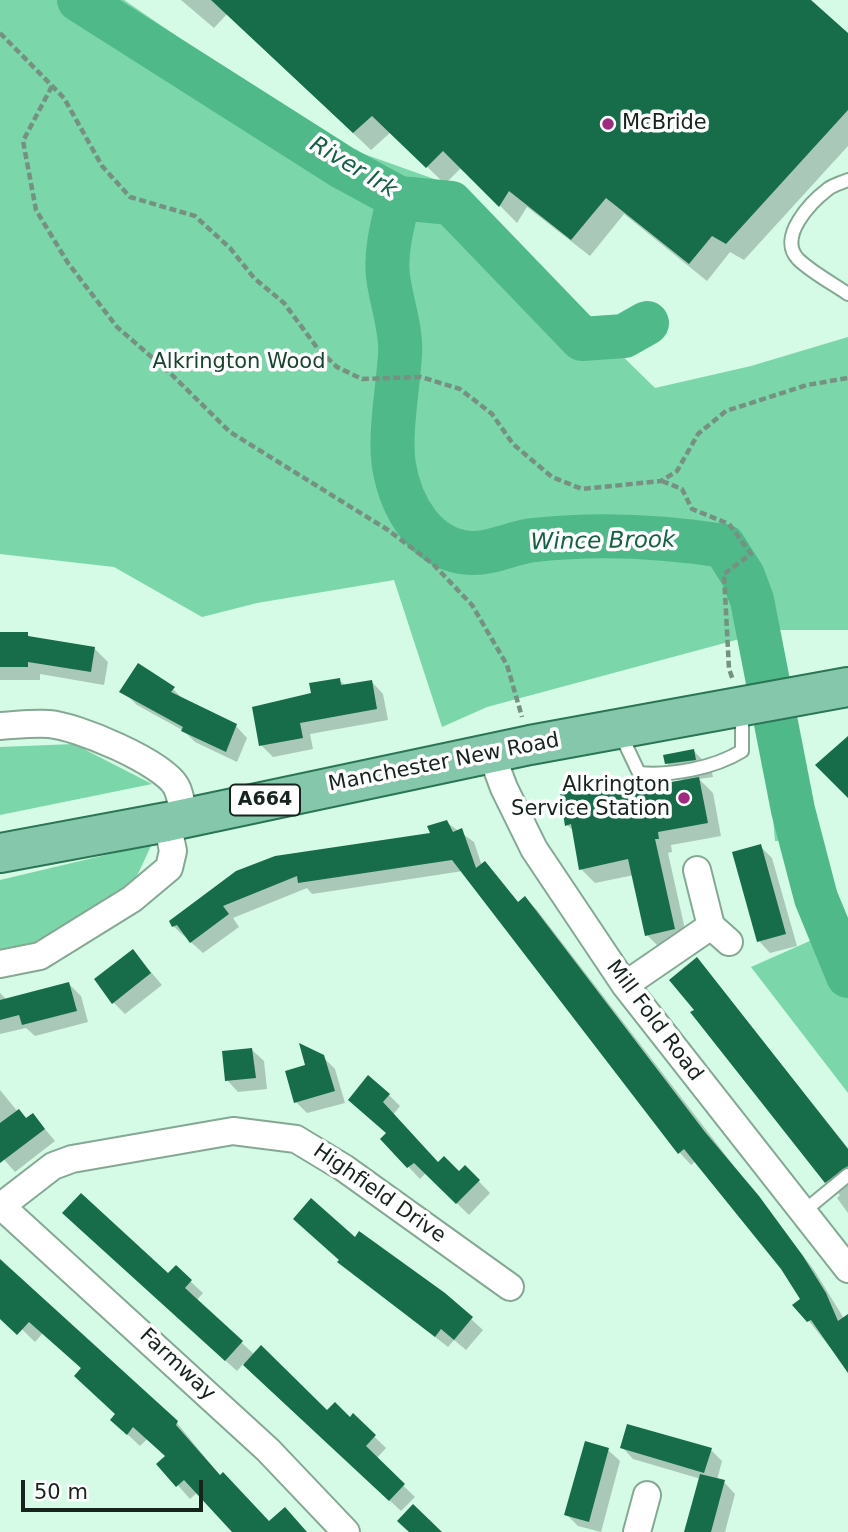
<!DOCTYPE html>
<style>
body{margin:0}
#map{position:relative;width:848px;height:1532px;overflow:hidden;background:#d5fae5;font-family:"DejaVu Sans",sans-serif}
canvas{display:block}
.scale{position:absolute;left:21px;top:1480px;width:182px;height:32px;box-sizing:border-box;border:4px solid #16241d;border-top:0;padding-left:9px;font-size:21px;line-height:24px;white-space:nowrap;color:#16241d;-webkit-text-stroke:5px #fff;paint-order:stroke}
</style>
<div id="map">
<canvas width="848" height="1532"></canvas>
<div class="scale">50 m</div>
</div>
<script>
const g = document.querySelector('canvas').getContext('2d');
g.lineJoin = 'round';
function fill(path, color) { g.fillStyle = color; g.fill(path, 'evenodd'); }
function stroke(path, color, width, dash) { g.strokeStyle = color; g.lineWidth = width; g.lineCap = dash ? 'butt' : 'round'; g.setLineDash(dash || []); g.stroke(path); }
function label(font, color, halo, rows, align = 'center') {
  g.font = font + ' "DejaVu Sans",sans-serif'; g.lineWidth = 7; g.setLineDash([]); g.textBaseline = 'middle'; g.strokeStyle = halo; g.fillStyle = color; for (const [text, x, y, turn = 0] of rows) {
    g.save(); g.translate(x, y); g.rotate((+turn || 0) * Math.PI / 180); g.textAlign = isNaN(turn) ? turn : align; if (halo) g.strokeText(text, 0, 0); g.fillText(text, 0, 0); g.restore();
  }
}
fill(new Path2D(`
 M0,0h124l209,143 104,37 22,16 196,192 96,-22 97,-29v293h-75l-286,77 -45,20 -48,-147 -137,23 -55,14 -88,-50 -114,-13z
 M785,739l35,153 28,67v134l-97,-126 70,-31 -27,-96 -19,1 -9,-101z
 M74,744l78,40 -152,31v-68z
 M152,844c-8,16 -17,40 -29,52 -24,22 -92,53 -123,56v-72z`), '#7bd6a9');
fill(new Path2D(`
 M181,0h628l39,35v111l-104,114 -14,-8 -23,29 -83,-67 -34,42 -63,-49 -10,16 -55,-56 -17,17 -54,-52 -20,18 -144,-136 -13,14z
 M0,634h27l5,5 62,9 14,14 -4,23 -64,-11v6h-40z
 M339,680l7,6 26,-4 11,12 5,26 -78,14 3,15 -40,8 -12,-12 52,-51z
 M173,689l12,12 51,25 11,12 -10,24 -42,-20 -11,-11 -47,-26 -12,-12z
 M694,751l17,18 2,8 -14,2 14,14 8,43 -50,9 1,7 -4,1 20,90 -27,6 -14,-14 -13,-60 -39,8 -14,-14 -6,-37 -8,-7 40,-39 8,8 69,-13 -17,-17z
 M446,822l28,20 8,24 14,9 23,28 6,-5 12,12 277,360 34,55v45l-39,-49 -6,-22 -21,-31 -86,-107 -5,4 -11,-12 -217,-282 -151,23 -5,-6 -74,30 6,9 -36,26 -30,-27 64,-53 196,-39z
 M760,846l12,12 25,88 -27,7 -11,-12z
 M133,951l29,34 -37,29 -12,-12z
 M697,959l151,189v65l-11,-15 3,-3 -14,-13 -130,-172z
 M69,984l12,12 7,26 -53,14 -9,-8 -26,6v-41l7,7z
 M252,1050l12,11 3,28 -29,3 -11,-12z
 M323,1057l12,12 10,34 -38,10 -11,-11 11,-36z
 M0,1090l18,22 9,7 6,-4 22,26 -40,31 -15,-17z
 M389,1095l11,11 -7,9 46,49 20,10 6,-7 25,26 -21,22 -43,-42 -6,6 -38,-40 6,-5 -26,-23z
 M76,1225l92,51 8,-8 27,25 -7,8 59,54 72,58 23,6 3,-3 33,32 -10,11 39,38 -14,14 -157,-148 -7,8z
 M355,1240l89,54 39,36 -17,20 -12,-10 -6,7 -109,-85z
 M0,1261l177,162 44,54 48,46 37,9h-71l-37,-40 -8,7 -31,-35 8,-7 -20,-18 -7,7 -15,-14 -8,-17 -35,-46 -39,-36 -8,9 -35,-34z
 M622,1447l89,3 11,11 -5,19 7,2 11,12 -10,38h-39l15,-53 -68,-20z
 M608,1450l12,11 -19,71 -23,-6 -12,-12z`), '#0003');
stroke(new Path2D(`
 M79,0l263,167 57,31 52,5 131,136 42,-3 23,-13
 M399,198c-6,25 -14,53 -11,78 3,26 14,53 12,79 -2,33 -11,79 -6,111 7,41 32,85 77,87 20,1 43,-11 63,-13 63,-7 127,-4 190,6l19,30 9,24 41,210 23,88 32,78`), '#50b989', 44);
fill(new Path2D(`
 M211,0h600l37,33v77l-122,134 -14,-8 -23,28 -83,-66 -35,42 -62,-49 -10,16 -56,-56 -17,17 -54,-52 -19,17z
 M0,632h28v4l67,11 -4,25 -63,-10v5h-28z
 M138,663l37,24 -4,5 66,32 -11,28 -45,-21 2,-4 -64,-35z
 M340,678l1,7 31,-5 5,29 -77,14 3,15 -44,8 -7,-39 59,-14 -2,-10z
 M848,736v62l-33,-33z
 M694,749l2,11 -31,4 -2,-9z
 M699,777l9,46 -50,9 1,7h-4l20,90 -30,7 -17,-77 -49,11 -8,-46 -6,2 -5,-33 48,-9 2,9z
 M447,820l6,12 9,-4 14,40 9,-7 33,41 7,-6 180,236 54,64 44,60 23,37 12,28 10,-7v59l-37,-53 -4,2 -15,-17 8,-6 -19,-30 -97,-120 -6,5 -226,-294 -154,23 -1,-7 -74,30 6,8 -39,29 -13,-18 -5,2 -3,-6 67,-50 39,-15 155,-23 -3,-7z
 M761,844l25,90 -29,8 -25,-90z
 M133,949l18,24 -39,31 -18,-25z
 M697,957l151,192v17l-23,17 -135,-171 4,-2 -25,-30z
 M69,982l8,29 -55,14 -3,-10 -19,5v-20z
 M299,1043l25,12 11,36 -41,12 -9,-32 20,-6z
 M252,1048l4,30 -31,3 -3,-30z
 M368,1075l22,19 -7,8 55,60 6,-6 15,15 6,-6 15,15 -24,24 -42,-41 -7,5 -27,-29 6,-6 -38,-33z
 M19,1109l7,9 7,-5 12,16 -45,34v-40z
 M81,1193l87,80 8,-8 16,15 -7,8 58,53 -18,20 -163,-148z
 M311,1198l44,39 4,-6 86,62 28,24 -19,23 -13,-11 -6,8 -98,-75 2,-2 -46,-41z
 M0,1259l178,162 -2,4 44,50 3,-3 46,49 16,-14 22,25h-75l-48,-52 -8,7 -20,-23 9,-8 -32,-29 -6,8 -17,-15 5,-6 -41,-38 7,-8 -52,-46 -12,13 -17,-16z
 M261,1345l66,65 8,-8 15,15 3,-4 23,22 -10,11 39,38 -16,17 -146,-136z
 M627,1424l85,24 -8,25 -84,-25z
 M585,1441l24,7 -20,74 -25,-7z
 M700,1474l25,6 -14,52h-27z
 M413,1504l29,28h-33l-12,-11z`), '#176d4a');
const service = new Path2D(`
 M848,180c-7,3 -15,5 -20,9 -17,13 -51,48 -30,70 13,13 34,24 50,35
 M620,733l19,40c33,3 75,-5 103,-22v-40
 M803,1212l45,-37`);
const minor = new Path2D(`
 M0,726c16,-1 33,-3 49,-2 28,2 113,38 127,62 5,9 6,22 8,32
 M491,753l13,35 30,61 91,136 223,284
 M697,870l14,56 18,16
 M0,964l40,-8 92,-57 37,-31 4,-17 -6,-29
 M625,985l86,-59
 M0,1205l268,245 78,82
 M0,1207l53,-41 19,-7 161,-28 63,8 48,29 166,119
 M637,1532l10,-37`);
const primary = new Path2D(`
 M0,853l167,-31 363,-77 318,-58`);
stroke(service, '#85a894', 16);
stroke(minor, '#85a894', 30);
stroke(primary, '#297554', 42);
stroke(new Path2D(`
 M0,33l64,65 38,68 28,31 65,19 35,32 24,30 30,25 34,46 19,18 25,12 59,-2 39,12 32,25 21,30 39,33 30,12 79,-8 16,-10 21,-37 28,-23 81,-26 41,-7
 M52,86l-29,55 13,69 32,53 49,64 53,46 60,59 158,98 45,34 39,41 35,60 15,52
 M662,481l20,8 10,20 37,15 22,30 -27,20 5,95 4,11`), '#769082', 4.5, [7, 3.5]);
stroke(service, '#fff', 12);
stroke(minor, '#fff', 26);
stroke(primary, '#85c7aa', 38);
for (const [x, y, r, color] of [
 [608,124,7,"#a22b82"],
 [684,798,7,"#a22b82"]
]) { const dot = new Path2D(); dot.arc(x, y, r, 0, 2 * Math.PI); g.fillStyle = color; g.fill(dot); stroke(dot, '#fff', 2.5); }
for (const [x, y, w] of [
 [265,800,70]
]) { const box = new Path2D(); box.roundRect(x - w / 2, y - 15.5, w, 31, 5); g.fillStyle = '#fff'; g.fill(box); stroke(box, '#16241d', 2); }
label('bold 19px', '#16241d', null, [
 ["A664",265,800]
]);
label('21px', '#16241d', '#fff', [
 ["McBride",622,124],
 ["Alkrington",670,786,"right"],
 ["Service Station",670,810,"right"]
], 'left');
label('21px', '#184530', '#fff', [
 ["Alkrington Wood",239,363]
]);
label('21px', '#16241d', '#fff', [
 ["Manchester New Road",444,763,-11],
 ["Mill Fold Road",654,1021,53],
 ["Highfield Drive",379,1194,35],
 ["Farmway",177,1365,43]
]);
label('italic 23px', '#136242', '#fff', [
 ["River Irk",353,168,31],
 ["Wince Brook",603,542,-1]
]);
</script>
